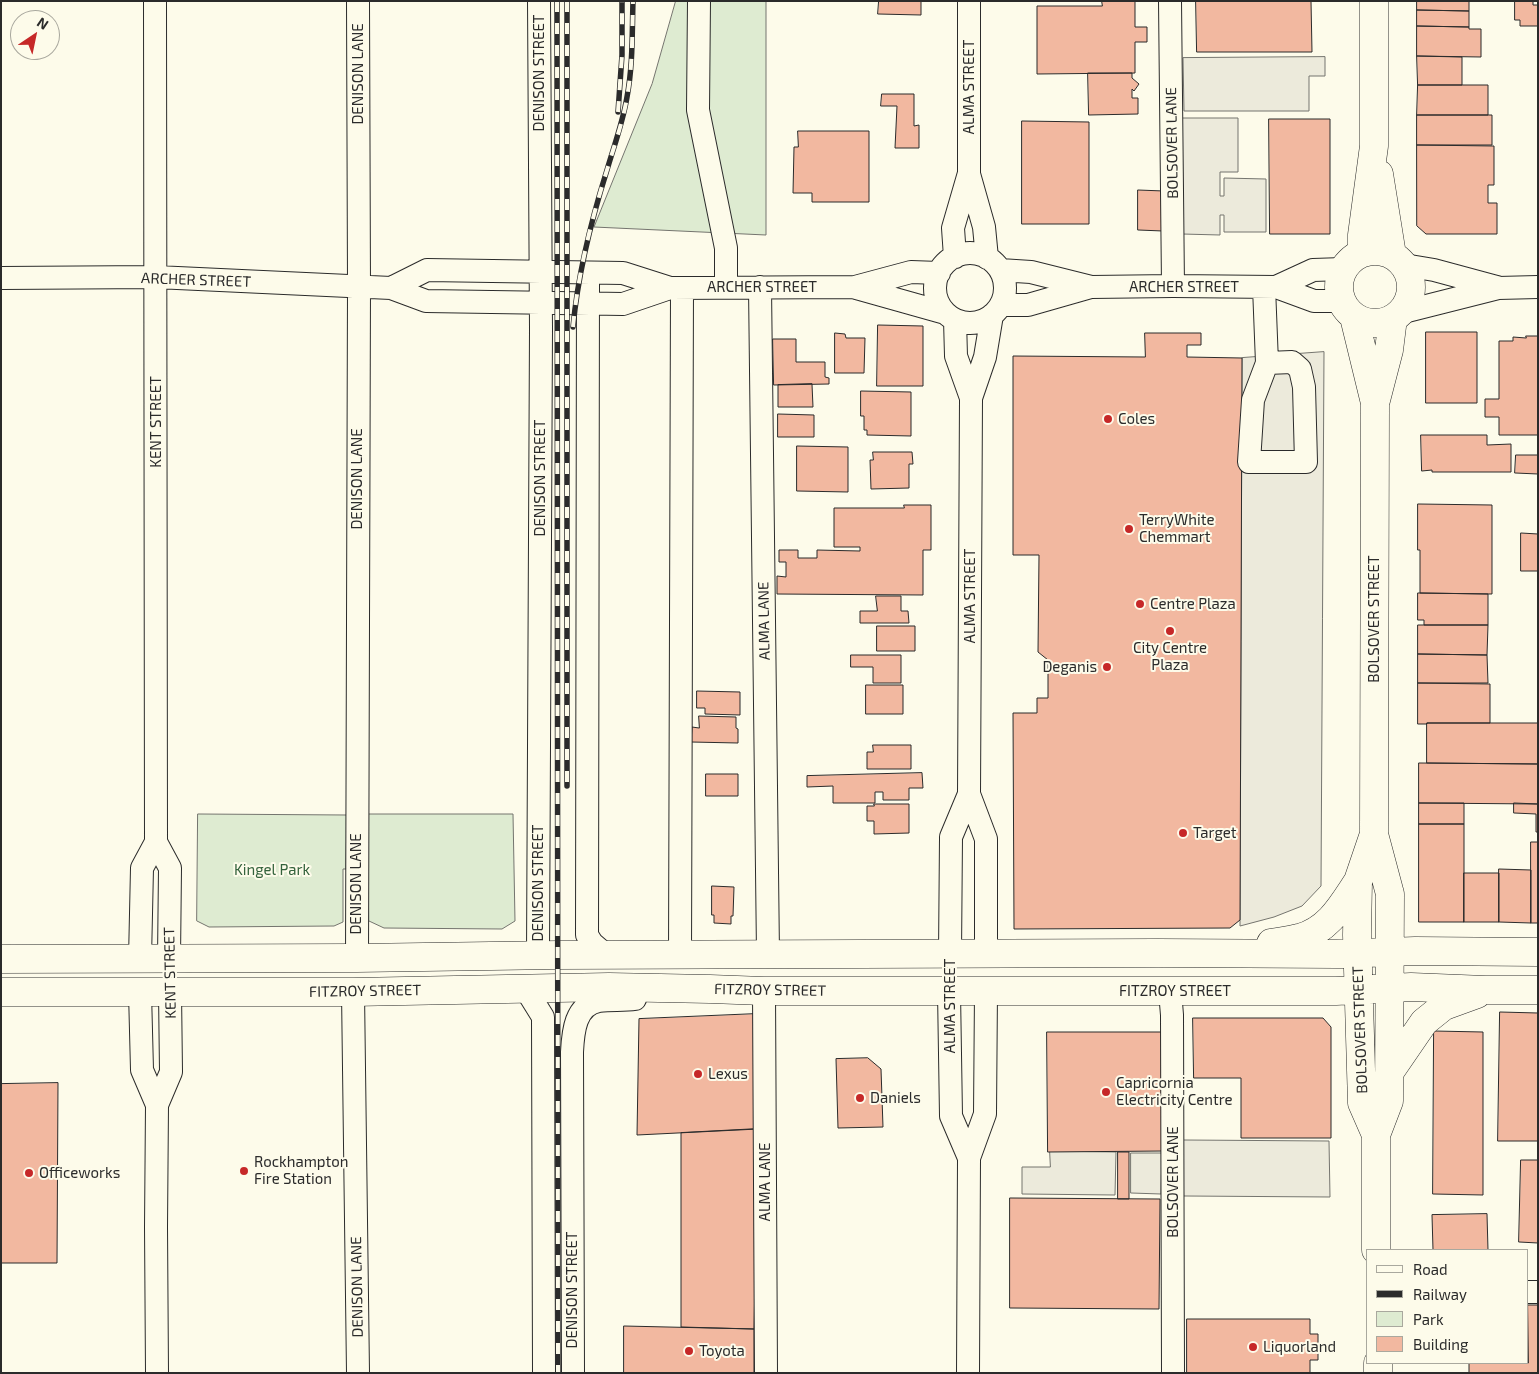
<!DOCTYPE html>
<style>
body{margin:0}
#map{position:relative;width:1539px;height:1374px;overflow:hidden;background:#fdfbea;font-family:"Exo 2",sans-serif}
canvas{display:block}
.frame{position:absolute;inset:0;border:2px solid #2b2b2b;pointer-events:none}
.legend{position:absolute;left:1366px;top:1249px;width:162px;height:115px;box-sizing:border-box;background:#fdfbea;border:1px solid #a9a89e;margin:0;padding:6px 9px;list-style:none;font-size:15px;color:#2b2b2b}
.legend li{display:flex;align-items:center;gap:10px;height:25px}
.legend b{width:25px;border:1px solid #a9a89e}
.north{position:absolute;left:10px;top:10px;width:50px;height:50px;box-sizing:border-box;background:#fdfbea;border:1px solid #a9a89e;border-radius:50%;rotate:34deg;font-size:14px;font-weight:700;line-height:20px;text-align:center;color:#2b2b2b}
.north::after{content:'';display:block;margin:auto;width:18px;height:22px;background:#c62828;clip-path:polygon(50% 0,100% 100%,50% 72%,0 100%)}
</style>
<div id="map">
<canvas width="1539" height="1374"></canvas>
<div class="frame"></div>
<ul class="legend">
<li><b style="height:6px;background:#fdfbea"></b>Road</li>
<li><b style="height:6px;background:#2b2b2b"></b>Railway</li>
<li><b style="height:14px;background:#deebd1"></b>Park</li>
<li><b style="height:14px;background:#f2b8a0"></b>Building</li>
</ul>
<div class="north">N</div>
</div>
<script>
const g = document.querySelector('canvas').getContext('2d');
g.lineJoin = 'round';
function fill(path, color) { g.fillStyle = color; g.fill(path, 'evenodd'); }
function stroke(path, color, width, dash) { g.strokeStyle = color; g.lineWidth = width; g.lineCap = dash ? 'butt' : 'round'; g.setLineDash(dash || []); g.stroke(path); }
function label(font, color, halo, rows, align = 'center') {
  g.font = font + ' "Exo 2",sans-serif'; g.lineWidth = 4; g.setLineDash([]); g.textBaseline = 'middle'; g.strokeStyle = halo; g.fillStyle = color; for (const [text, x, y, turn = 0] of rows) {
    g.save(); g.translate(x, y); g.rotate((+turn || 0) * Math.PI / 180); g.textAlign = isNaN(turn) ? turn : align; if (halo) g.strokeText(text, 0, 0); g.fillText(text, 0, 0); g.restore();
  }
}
const green = new Path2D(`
 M676,1h90v234l-172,-8 58,-143z
 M198,814l149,1 -1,54h-3v53l-9,4 -125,1 -12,-6z
 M368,814h145l2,107 -13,8 -118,-1 -15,-7z`);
fill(green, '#deebd1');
stroke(green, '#74746e', 1);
const parking = new Path2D(`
 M1325,57v19h-16v35h-125l-1,-53z
 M1182,118h56v54h-18v24h4v-18l42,1v53h-42v-17h-4v20l-38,-1z
 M1324,352l-3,534 -19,20 -28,11 -34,9 2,-568z
 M1183,1140l146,1 1,56 -146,-1z
 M1050,1151l66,1 -1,43 -93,-1v-27h28z
 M1131,1153h31l-1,41 -30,-1z`);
fill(parking, '#eceadb');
stroke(parking, '#74746e', 1);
const building = new Path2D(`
 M879,1h42v14l-43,-1z
 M1102,1h33v26h12v15h-12v31l-98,1v-68h65z
 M1196,1h115l1,51h-115z
 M1417,1h52v10l-52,-1z
 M1515,1h18v4h5v21h-18v-6h-5z
 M1417,10l52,1v16l-52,-1z
 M1417,26l52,1v2h12v28l-64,-1z
 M1417,56l45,1v28h-44z
 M1088,73h44v5l7,6 -5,7 -2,-2v9h6v16l-49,1z
 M1418,85h70v30h-71z
 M882,94h32v32l5,-1v23h-24l2,-42h-16z
 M1417,115h75v30h-75z
 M1269,119h61v115h-60z
 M1022,121l67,1v102h-67z
 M798,131h71v71h-57v-9h-19l1,-46h4z
 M1417,145l77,1v39h-6v18h9v31h-71l-9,-8z
 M1138,190l26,1 -1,40 -25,-1z
 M878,325l45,1v60h-46z
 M1426,332h51v71h-51z
 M835,333l10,1 1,4h19l-1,35h-29z
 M1145,333h56v12h-14v12l55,1 -2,562 -10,8 -216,1 -1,-216h24v-15h11v-38l-10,-8 1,-97h-26v-199l132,1z
 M1526,336h12v99h-39v-18h-14v-18h14v-58h14v-4l13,1z
 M773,339h23v23h29v15l4,1v6l-55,1z
 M812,384l1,23h-35v-22z
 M861,391l50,1v44l-44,-1v-5h-3v-14h-3z
 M778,414l36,1v22h-36z
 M1421,435h66v10l24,-1v28h-79v-2l-10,1z
 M797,446l51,1v45l-51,-1z
 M873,452h39l1,12h-4v24l-38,1 -1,-29h3z
 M1516,455h22v19l-23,-1z
 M1418,504l74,1v89l-72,-1v-43h-2z
 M904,505h27v45h-8v45l-146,-1v-18l9,1v-15h-7v-12h19v8h19v-8l43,1v-4h-26v-39h70z
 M1521,533l17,1v37h-17z
 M1418,593l70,1v31h-64v-5h-6z
 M876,596h25v15h7l1,12h-49v-12h17z
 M1418,625h70l-1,30 -69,-1z
 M877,626h38v25h-38z
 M1418,654l69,1 1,28h-70z
 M851,655h50v28h-28v-16h-22z
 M1418,683l72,1v39h-63v1h-9z
 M866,685h37v29h-37z
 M697,691l43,1v23l-35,-1v-6h-8z
 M699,716l37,1v11l2,1v14l-47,-1 1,-15 7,1z
 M1427,723h111v41l-111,-1z
 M873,745h38v24h-44v-17h6z
 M1419,763l119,1v40l-119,-1z
 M922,773l1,15h-14v12h-26v-8h-8v11h-42v-17l-26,1v-11z
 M706,774h32v22h-32z
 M1419,803h45v21h-45z
 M1514,803l24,1v28h-2v-18l-22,-1z
 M874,804h35v29l-35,1v-13h-7v-15h7z
 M1419,824h45v98h-45z
 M1531,842h7v81h-7z
 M1499,869l32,1v53l-32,-1z
 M1464,873h35v49h-35z
 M712,886l22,1 -1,29h-2v8l-17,-1v-8h-2z
 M1500,1012l38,1v128h-40z
 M756,1014l2,115 -121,6 2,-116z
 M1193,1018h130l8,9v111h-90v-60h-47z
 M1434,1031l49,1v163l-50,-1z
 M1047,1032h116l1,119 -116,1z
 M868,1058l13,11 2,58 -45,1 -2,-69z
 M58,1083l-1,180h-56v-179z
 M758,1129l-4,200 -73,-2v-194z
 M1118,1152h11v47h-11z
 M1521,1160h17v83l-19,-1z
 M1010,1198l150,1 -1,110 -149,-1z
 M1487,1214l1,36h-55l-1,-35z
 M1528,1305h10v68h-69v-10h59z
 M1187,1319h123v15h8v26h-8v13h-123z
 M624,1326l130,3v44h-130z`);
fill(building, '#f2b8a0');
stroke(building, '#2b2b2b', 1);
const minor = new Path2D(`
 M699,1l-1,109 28,138v39
 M1170,1l3,285
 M969,174l15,53 3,31
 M935 288a35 35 0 1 1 70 0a35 35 0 1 1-70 0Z
 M955,257l-2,-29 16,-55v-172
 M1404,265l30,5 63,17
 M1000,270l31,2 60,15 82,-1 103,1 38,14h28
 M588,273l-1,662 5,8 14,12
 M1,278l155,-1 235,11 35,13 197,3 47,-16 185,-1 56,-15 28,1
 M760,287l8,667
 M1264,287l3,76 -14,37 -4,62h57l-2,-75 -4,-18 -8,-7 -25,1
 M1276,287l37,-17 30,-1
 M391,288l36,-18 196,3 47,15
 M856,288l89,25
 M1001,305h27l63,-18
 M1399,313l99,-25 40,-1
 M955,320l1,36 15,42
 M969,794l17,45v115
 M156,842l14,26 -1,90
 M680,954l2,-666
 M950,954l1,-117 18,-43 2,-396 14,-41 7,-42
 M538,955l3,-626 -2,-328
 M357,958l2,-671 -1,-286
 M140,959l2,-91 14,-26 -1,-841
 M525,988l18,29 1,356
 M764,991l2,382
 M1170,991l2,24 1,358
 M140,992l2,78 15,35
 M353,992l5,381
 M949,992l2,124 18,42
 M1528,1292h10
 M157,1373l-1,-146 1,-122 14,-33 -1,-80
 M573,1373l-1,-321c1,-20 3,-47 27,-51 12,-2 24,0 36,-2
 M968,1373l1,-215 16,-44 1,-123`);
const major = new Path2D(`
 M1379,174l13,81
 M1339 287a36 36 0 1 1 72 0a36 36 0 1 1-72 0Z
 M1362,253v-18l12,-89v-145
 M1354,317l21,86 -1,431 16,60 -1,207 -13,34v115
 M1376,400l13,-50 4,-32
 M1374,834l-16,47 -1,54 5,168 14,32
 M1271,943c10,-1 19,-3 28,-5 30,-8 43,-33 59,-57
 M1,959l356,-1 201,-3 600,-2 179,1 78,-3 123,1
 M1,992h352l256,-5 101,2 54,2h572l75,-4 74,3h53
 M1389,1073l35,-51 20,-16 33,-12
 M1378,1363v10`);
stroke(minor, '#2b2b2b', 24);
stroke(major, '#2b2b2b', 29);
stroke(minor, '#fdfbea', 22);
stroke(major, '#fdfbea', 28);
const rail = new Path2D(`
 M557,1l1,1372
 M567,1v785
 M618,112l4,-57v-54
 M573,327c5,-54 18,-106 34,-157 7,-24 16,-48 20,-73 6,-32 5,-64 6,-96`);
stroke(rail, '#2b2b2b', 5.5);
stroke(rail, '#fdfbea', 4, [11]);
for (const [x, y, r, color] of [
 [1108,419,5,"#c62828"],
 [1129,529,5,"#c62828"],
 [1140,604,5,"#c62828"],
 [1170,631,5,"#c62828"],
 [1107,667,5,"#c62828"],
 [1183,833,5,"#c62828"],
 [698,1074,5,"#c62828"],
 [1106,1092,5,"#c62828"],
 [860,1098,5,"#c62828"],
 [244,1171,5,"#c62828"],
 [29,1173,5,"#c62828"],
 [1253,1347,5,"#c62828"],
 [689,1351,5,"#c62828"]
]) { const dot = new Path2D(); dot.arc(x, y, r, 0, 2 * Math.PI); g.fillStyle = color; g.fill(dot); stroke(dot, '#fdfbea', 2); }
label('15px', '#2b2b2b', '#fdfbea', [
 ["DENISON STREET",539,73,-90],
 ["DENISON LANE",358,74,-90],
 ["ALMA STREET",969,87,-90],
 ["BOLSOVER LANE",1172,143,-91],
 ["ARCHER STREET",196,280,2],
 ["ARCHER STREET",762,287],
 ["ARCHER STREET",1184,287],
 ["KENT STREET",156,422,-90],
 ["DENISON STREET",540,478,-90],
 ["DENISON LANE",357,479,-90],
 ["ALMA STREET",970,596,-90],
 ["BOLSOVER STREET",1374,619,-90],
 ["ALMA LANE",764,621,-91],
 ["DENISON STREET",538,883,-90],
 ["DENISON LANE",356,884,-90],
 ["KENT STREET",170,973,-91],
 ["FITZROY STREET",770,990,1],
 ["FITZROY STREET",365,991,-1],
 ["FITZROY STREET",1175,991],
 ["ALMA STREET",950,1006,-90],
 ["BOLSOVER STREET",1360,1030,-92],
 ["ALMA LANE",765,1182,-90],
 ["BOLSOVER LANE",1173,1182,-90],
 ["DENISON LANE",357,1287,-91],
 ["DENISON STREET",572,1290,-90]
]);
label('15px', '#2b2b2b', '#fdfbea', [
 ["Coles",1118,419],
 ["TerryWhite",1139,520],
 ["Chemmart",1139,537],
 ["Centre Plaza",1150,604],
 ["City Centre",1170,648,"center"],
 ["Plaza",1170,665,"center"],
 ["Deganis",1097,667,"right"],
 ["Target",1193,833],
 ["Lexus",708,1074],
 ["Capricornia",1116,1083],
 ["Electricity Centre",1116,1100],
 ["Daniels",870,1098],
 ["Rockhampton",254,1162],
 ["Fire Station",254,1179],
 ["Officeworks",39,1173],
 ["Liquorland",1263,1347],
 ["Toyota",699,1351]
], 'left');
label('15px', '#34623c', '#fdfbea', [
 ["Kingel Park",272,870]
]);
</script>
